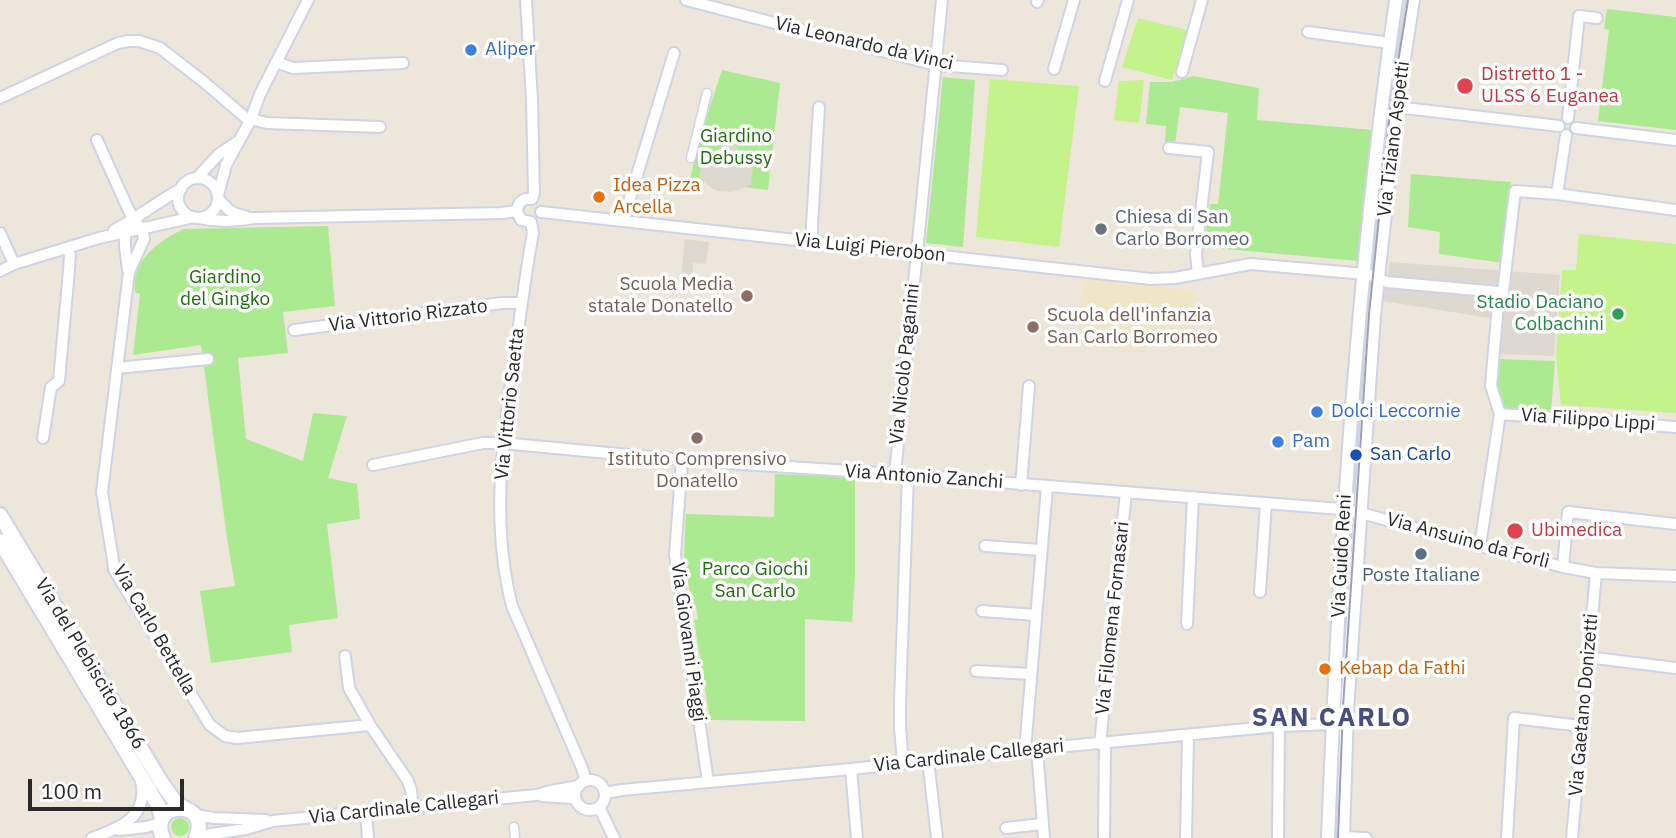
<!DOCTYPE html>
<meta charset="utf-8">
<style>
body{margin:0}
#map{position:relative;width:1676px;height:838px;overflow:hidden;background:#ede6da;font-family:"IBM Plex Sans",sans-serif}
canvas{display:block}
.scale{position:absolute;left:28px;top:779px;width:156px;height:32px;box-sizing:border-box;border:4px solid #2a2a2a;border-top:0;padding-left:9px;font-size:21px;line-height:24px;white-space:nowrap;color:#2a2a2a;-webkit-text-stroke:5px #fff;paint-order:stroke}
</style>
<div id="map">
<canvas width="1676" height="838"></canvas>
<div class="scale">100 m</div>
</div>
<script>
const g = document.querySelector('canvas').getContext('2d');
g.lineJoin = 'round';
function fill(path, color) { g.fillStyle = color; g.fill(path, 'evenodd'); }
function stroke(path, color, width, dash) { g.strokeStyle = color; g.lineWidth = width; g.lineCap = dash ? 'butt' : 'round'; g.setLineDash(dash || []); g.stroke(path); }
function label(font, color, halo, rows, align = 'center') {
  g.font = font + ' "IBM Plex Sans",sans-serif'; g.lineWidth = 7; g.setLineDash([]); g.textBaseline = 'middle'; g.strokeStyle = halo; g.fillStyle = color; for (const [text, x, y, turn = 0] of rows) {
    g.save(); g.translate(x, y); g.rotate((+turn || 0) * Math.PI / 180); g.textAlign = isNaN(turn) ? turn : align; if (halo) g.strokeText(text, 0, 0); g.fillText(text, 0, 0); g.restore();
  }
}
fill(new Path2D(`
 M1083,279l113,12 -4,56 -45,-3 -1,7 -69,-6z`), '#f1e5c8');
fill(new Path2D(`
 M1607,9l69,8v113l-78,-9 11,-91 -5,-1z
 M722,70l58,13 -12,107 -78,-10 9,-40z
 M1193,76l66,12 -2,32 116,10 -15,131 -154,-14 6,-43h8l10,-91 -48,-6 -5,38 -10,-1 1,-18 -20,-2 4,-42h22z
 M943,77l32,3 -12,167 -37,-4z
 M1411,174l100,8 -8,81 -64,-9 1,-22 -32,-5z
 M328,226l7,80 -52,6 5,41 -50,5 8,81 57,22 10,-48 34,3 -19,62 29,6 3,35 -33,5 11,94 -49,7 3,27 -81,11 -11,-72 35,-5 -8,-48 -26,-193 -68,10 7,-61 -5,-2c-4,-31 23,-51 49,-63z
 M1498,359l57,2 -4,51 -48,-3 -8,-22z
 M775,474l80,3v99l-3,46 -47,-3v102l-95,-1 -16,-100 4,-1 -2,-14 -4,1 -8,-51 2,-41 88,3z
 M171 827a9 9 0 1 1 18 0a9 9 0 1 1-18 0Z`), '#acea91');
fill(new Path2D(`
 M1138,18l49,12 -15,50 -50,-13z
 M990,79l89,7 -20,161 -83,-10z
 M1144,80l-5,43 -25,-3 5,-39z
 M1579,234l97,10v169l-115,-8 -5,-48 6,-87h14z`), '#c4f28b');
fill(new Path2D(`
 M726,143l11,3 5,11 -1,8 12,2 -2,18 -19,7 -14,-1 -8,-4 -11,-10 3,-17 13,2 2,-12z
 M685,239l24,3 -3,22 -13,-1 -1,18 -11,-2z
 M1390,262l170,13 -6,81 -60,-2 2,-35 -113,-18z`), '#ddd9d1');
const pedestrian = new Path2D(`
 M691,158l16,-65
 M514,827l1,11`);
const minor = new Path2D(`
 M526,0l6,99 2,94 -2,6
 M686,0l250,65 66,5
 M1037,2l1,-2
 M1308,32l82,11
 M276,62l17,6 110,-5
 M1054,69l20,-69
 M1182,72l20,-72
 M1105,81l23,-81
 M0,98l118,-55 10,-2h11l21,7 44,34 42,36 21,5 113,4
 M1396,107l163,19
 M1568,118l11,-102 18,2
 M1576,128l100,12
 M97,140l32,71 14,22 1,6 -15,33 -27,220 11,68 1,9 7,12 89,144 15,11 12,2 133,-13 38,56 3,9 2,17
 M1169,148l39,4 -12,102 2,20
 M197,178l21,-23 19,-13
 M178 198a20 20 0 1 1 40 0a20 20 0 1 1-40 0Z
 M1557,194l9,-59
 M218,195l8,-30 25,-46 9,-25 48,-94
 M218,198c12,14 11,14 29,19
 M541,212l610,67 24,-1 76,-14 103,9 16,2 17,7 112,10 -8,94 9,28 -20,132
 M199,218c18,4 36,4 54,0l248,-5 16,-2
 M623,220l4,-12 47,-155
 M531,222l2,11c-8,42 -13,85 -19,128 -12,83 -23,163 -2,245l70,162 4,13
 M531,222l-10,-2 -4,-9c1,-9 6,-13 15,-12
 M125,227v20l3,23
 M114,230c24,-12 44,-29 67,-41
 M0,233l14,31
 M812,242v-17l7,-118
 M0,271l14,-7 85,-26 95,-21
 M1503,292l12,-101 42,3 119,16
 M294,330l208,-27h20
 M117,368l91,-9
 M1500,414l176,13
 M43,438l8,-51 8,-6 10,-111 1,-15 -3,-7
 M682,460l-7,95 33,227
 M373,465l110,-22h19l180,17 213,14 446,35 31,7 108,30 83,21 33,6 80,3
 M895,474l47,-474
 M1021,485l8,-99
 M985,546l56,4
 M1563,567l5,-55 108,12
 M1260,592l6,-89
 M982,611l54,4
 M1187,624l6,-127
 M345,656l4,32 21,37
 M1587,657l89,11
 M976,671l55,3
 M1100,744l26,-252
 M1037,749l7,89
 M1025,750l22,-263
 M928,760l9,78
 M903,763l-3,-36v-25l8,-227
 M851,769l6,69
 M575 795a15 15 0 1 1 30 0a15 15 0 1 1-30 0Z
 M605,793l17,-3 229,-21 174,-19 254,-24 54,-2
 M542,796l30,2 4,2
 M599,807l15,31
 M366,811l2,27
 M195,815l19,3 52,2
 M1006,828l36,-4
 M119,830l27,-3 15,-4
 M198,836l48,-7 27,-8 263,-26 15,-4 28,-5
 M1343,837l23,1
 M92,838c28,-10 57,-21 49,-57
 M1104,838l1,-95
 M1186,838l2,-103
 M1278,838l1,-112
 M1507,838l7,-120 67,8
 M1572,838l24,-265`);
const tertiary = new Path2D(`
 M1328,838c11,-280 28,-560 68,-838
 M1343,838l4,-128 27,-395 23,-212 16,-103`);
const secondary = new Path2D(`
 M0,515l161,267 15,21 10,6
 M0,541l158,264 4,13
 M163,838c-17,-38 50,-40 33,0`);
stroke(pedestrian, '#cfd3e4', 11);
stroke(minor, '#cfd3e4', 14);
stroke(tertiary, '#cfd3e4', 16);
stroke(secondary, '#cfd3e4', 18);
stroke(pedestrian, '#fff', 8);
stroke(minor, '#fff', 10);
stroke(tertiary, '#fff', 12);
stroke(secondary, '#fff', 14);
stroke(new Path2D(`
 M1338,838l5,-131 26,-393 21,-202 18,-112`), '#9c9fb6', 2);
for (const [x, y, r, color] of [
 [471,50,7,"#3f7fe0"],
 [1465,86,9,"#e0444e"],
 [599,197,7,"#e8710a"],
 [1101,229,7,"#6b7280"],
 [747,296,7,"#8d6e63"],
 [1618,314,7,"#2e9e5b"],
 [1033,327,7,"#8d6e63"],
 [1317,412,7,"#3f7fe0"],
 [697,438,7,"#8d6e63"],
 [1278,442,7,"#3f7fe0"],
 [1356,455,7,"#1a4fb4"],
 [1515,531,9,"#e0444e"],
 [1421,554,7,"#5c6f8a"],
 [1325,669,7,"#e8710a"]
]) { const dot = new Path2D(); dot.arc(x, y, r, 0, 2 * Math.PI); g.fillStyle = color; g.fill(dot); stroke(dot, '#fff', 2.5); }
label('19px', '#2a2a2a', '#fff', [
 ["Via Leonardo da Vinci",864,44,13],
 ["Via Tiziano Aspetti",1394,139,-83],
 ["Via Luigi Pierobon",870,248,6],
 ["Via Vittorio Rizzato",408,316,-7],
 ["Via Nicolò Paganini",905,364,-84],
 ["Via Vittorio Saetta",510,404,-84],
 ["Via Filippo Lippi",1588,420,4],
 ["Via Antonio Zanchi",924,477,4],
 ["Via Ansuino da Forlì",1468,541,15],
 ["Via Guido Reni",1342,556,-87],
 ["Via Filomena Fornasari",1113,618,-84],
 ["Via Carlo Bettella",154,630,60],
 ["Via Giovanni Piaggi",688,642,82],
 ["Via del Plebiscito 1866",90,664,59],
 ["Via Gaetano Donizetti",1584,705,-85],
 ["Via Cardinale Callegari",969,756,-6],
 ["Via Cardinale Callegari",404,808,-6]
]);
label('19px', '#366cbe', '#fff', [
 ["Aliper",485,50],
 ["Dolci Leccornie",1331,412],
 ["Pam",1292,442]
], 'left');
label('19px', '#be3a42', '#fff', [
 ["Distretto 1 -",1481,75],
 ["ULSS 6 Euganea",1481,97],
 ["Ubimedica",1531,531]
], 'left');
label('19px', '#236e13', '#fff', [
 ["Giardino",736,137],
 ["Debussy",736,159],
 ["Giardino",225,278],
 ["del Gingko",225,300],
 ["Parco Giochi",755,570],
 ["San Carlo",755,592]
]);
label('19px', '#c56008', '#fff', [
 ["Idea Pizza",613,186],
 ["Arcella",613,208],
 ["Kebap da Fathi",1339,669]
], 'left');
label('19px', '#5b616d', '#fff', [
 ["Chiesa di San",1115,218],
 ["Carlo Borromeo",1115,240]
], 'left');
label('19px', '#785e54', '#fff', [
 ["Scuola Media",733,285],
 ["statale Donatello",733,307],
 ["Scuola dell'infanzia",1047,316,"left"],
 ["San Carlo Borromeo",1047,338,"left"],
 ["Istituto Comprensivo",697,460,"center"],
 ["Donatello",697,482,"center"]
], 'right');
label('19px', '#27864d', '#fff', [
 ["Stadio Daciano",1604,303],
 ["Colbachini",1604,325]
], 'right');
label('19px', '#164399', '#fff', [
 ["San Carlo",1370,455]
], 'left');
label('19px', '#4e5e75', '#fff', [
 ["Poste Italiane",1421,576]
]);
g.letterSpacing = '2px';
label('bold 26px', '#464e7f', '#fff', [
 ["SAN CARLO",1332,718]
]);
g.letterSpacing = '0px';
</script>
